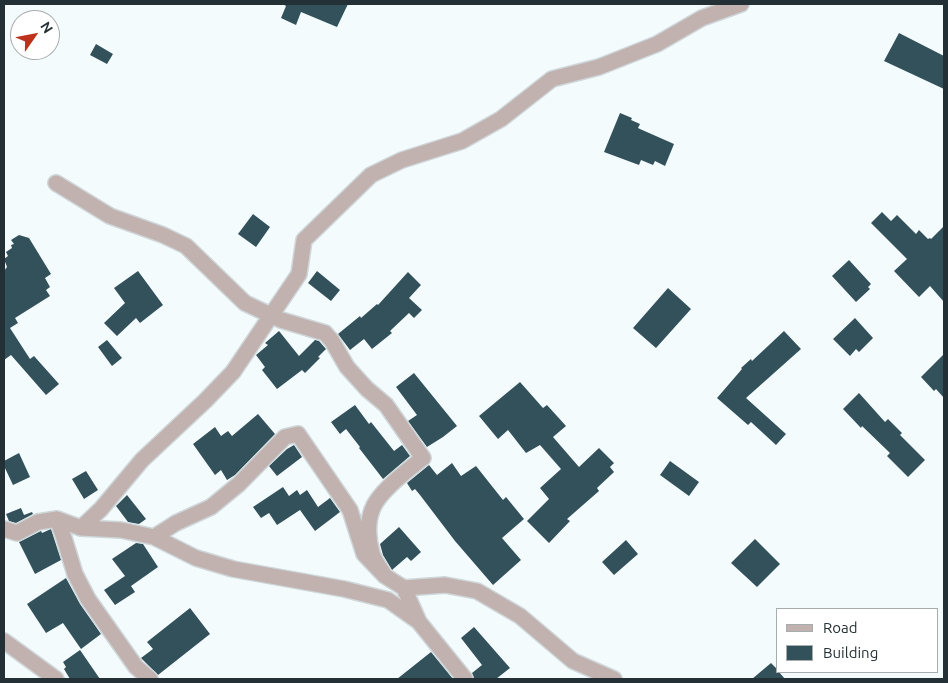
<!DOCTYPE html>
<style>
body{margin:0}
#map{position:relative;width:948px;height:683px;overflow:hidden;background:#f4fbfd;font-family:Ubuntu,sans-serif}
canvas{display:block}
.frame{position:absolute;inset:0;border:5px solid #233035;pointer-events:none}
.legend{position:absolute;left:776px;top:608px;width:162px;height:65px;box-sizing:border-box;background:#fff;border:1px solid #a7acae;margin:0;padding:6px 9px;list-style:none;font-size:15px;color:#233035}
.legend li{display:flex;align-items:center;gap:10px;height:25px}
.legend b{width:25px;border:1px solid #a7acae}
.north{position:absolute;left:10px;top:10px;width:50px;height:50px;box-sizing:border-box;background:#fff;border:1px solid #a7acae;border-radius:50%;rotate:57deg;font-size:14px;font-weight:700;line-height:20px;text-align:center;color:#233035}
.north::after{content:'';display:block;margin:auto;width:18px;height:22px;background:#be321c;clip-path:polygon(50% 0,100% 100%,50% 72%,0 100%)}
</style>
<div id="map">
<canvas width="948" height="683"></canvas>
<div class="frame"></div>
<ul class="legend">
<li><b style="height:6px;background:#c1b2af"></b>Road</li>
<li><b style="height:14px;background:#32515b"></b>Building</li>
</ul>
<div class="north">N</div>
</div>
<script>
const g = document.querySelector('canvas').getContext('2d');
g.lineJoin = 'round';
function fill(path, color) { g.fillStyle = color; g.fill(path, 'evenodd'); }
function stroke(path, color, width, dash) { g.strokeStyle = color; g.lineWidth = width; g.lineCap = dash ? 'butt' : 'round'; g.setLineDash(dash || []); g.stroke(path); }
fill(new Path2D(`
 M283,4h65l-11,23 -36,-15 -5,13 -15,-7 5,-12z
 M899,33l45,23v33l-60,-28z
 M96,44l17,10 -6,10 -17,-9z
 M620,113l12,5 -1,2 9,4 -2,4 2,1 34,15 -9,22 -10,-5 -2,4 -12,-5 -2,5 -35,-13z
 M882,212l9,9 6,-6 19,19 3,-4 9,9 2,-1 1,1 13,-13v76l-14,-16 -11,11 -25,-26 13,-12 -36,-36z
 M253,214l17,13 -14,20 -18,-13z
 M19,235l10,3 22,36 -6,4 5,9 -4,3 4,6 -35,22 3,5 -8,5 20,31 4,-3 25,28 -13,11 -35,-40 -7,5v-89l3,-4 -3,-8 4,-3 -2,-4 6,-4 -1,-3 3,-1 -3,-4z
 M849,260l22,24 -3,3 2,2 -14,13 -24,-26z
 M138,271l25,34 -23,18 -4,-5 -19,18 -13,-13 21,-20 -11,-15z
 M317,271l23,19 -9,11 -23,-18z
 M408,272l13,13 -12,13 13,12 -8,8 -5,-5 -19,18 2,2 -20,16 -8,-10 -14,11 -12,-16 22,-18 1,2 16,-14 1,1z
 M668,288l23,21 -35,39 -23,-20z
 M855,318l18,20 -14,14 -3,-3 -6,7 -17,-17z
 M279,331l20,25 16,-16 4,1 7,8 -8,8 2,1 -15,15 -3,-3 -25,19 -15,-19 3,-3 -9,-12 12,-10 -3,-2z
 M784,331l17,18 -55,49 40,36 -10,11 -25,-23 -3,3 -31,-27 25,-29 -1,-1 10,-9 1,2z
 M107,340l15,18 -10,8 -14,-19z
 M944,354v44l-8,-9 -2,2 -13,-14z
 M414,373l43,53 -14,11 -16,10 -19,-26 9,-6 -21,-28z
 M520,382l23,26 4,-3 19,21 -13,11 26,30 20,-19 15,15 -4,4 4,5 -17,16 2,3 -32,28 3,2 -21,22 -22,-22 22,-22 -9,-11 21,-19 -21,-24 -14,8 -18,-23 -10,9 -19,-23z
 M859,393l26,29 3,-3 14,14 -2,2 25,25 -17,17 -21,-21 3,-3 -28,-27 -1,2 -18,-19z
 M355,405l14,19 2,-2 23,29 8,-6 8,11 -27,23 -24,-31 1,-1 -14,-18 -6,5 -9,-12z
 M258,414l17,20 -40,41 -8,5 -6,-10 -6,5 -22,-31 22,-17 6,9 7,-5 4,5z
 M294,445l8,12 -25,19 -8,-10 18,-17z
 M19,453l11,24 -17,8 -9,-19v-5z
 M670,461l29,21 -10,14 -29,-21z
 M452,463l9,13 15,-10 27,34 3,-3 18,22 -22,19 19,22 -28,25 -38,-44 -35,-46 -5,-6 -3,2 -5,-8 22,-18 8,10z
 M86,471l12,19 -14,9 -12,-20z
 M283,487l6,9 8,-6 3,5 7,-5 11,17 12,-9 10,14 -25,19 -15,-21 -23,15 -8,-12 -8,5 -8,-11z
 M127,495l19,24 -7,5 -11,-2 -12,-16z
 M21,508l3,7 8,-3 1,2 -17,9 -7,-2 -3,-7z
 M399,527l22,25 -10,9 -4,-4 -15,13 -9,-15 -3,-11z
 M51,529l10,31 -26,14 -16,-32 22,-11 1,2z
 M755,539l25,25 -23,23 -26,-24z
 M626,540l12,14 -24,21 -12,-13z
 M136,543l7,1 15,23 -27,19 4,6 -20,13 -11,-15 21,-14 -13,-17z
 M66,578l14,26 21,30 -20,15 -18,-26 -17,10 -19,-29z
 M190,608l20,26 -52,41 -17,-17 12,-9 -6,-7z
 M474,627l36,41 -14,11h-22l-2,-6 10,-8 -21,-27z
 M80,650l20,29h-30l-6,-10 2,-2 -3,-5z
 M431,652l22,27h-56z
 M771,663l6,6v3h2l6,7h-33z`), '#32515b');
const minor = new Path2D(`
 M56,183l54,33 53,19 23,11 59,57 36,17 44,13 7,8 15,26 20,22 19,16 37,53c-15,12 -45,34 -51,52 -5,13 -4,30 0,43 2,8 9,16 13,23
 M57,519l7,19 11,36 13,25 48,68 14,12
 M81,528l20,-19 41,-49 63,-59 28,-29 66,-98 5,-34 67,-65 31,-15 60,-19 39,-22 51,-40 47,-12 58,-23 45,-26 39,-14
 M4,529l13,4 21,-11 19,-3 24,9 40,2 33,7 42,21 37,11 111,20 44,11 31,22
 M154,537l22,-14 35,-16 28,-23 46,-47 13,-3 52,76 14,44 21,22 19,12 41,-3 32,6 43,25 53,45 41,18
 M404,588l15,34 46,57
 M4,641l52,38`);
stroke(minor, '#ced6d9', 18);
stroke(minor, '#c1b2af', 15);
</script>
